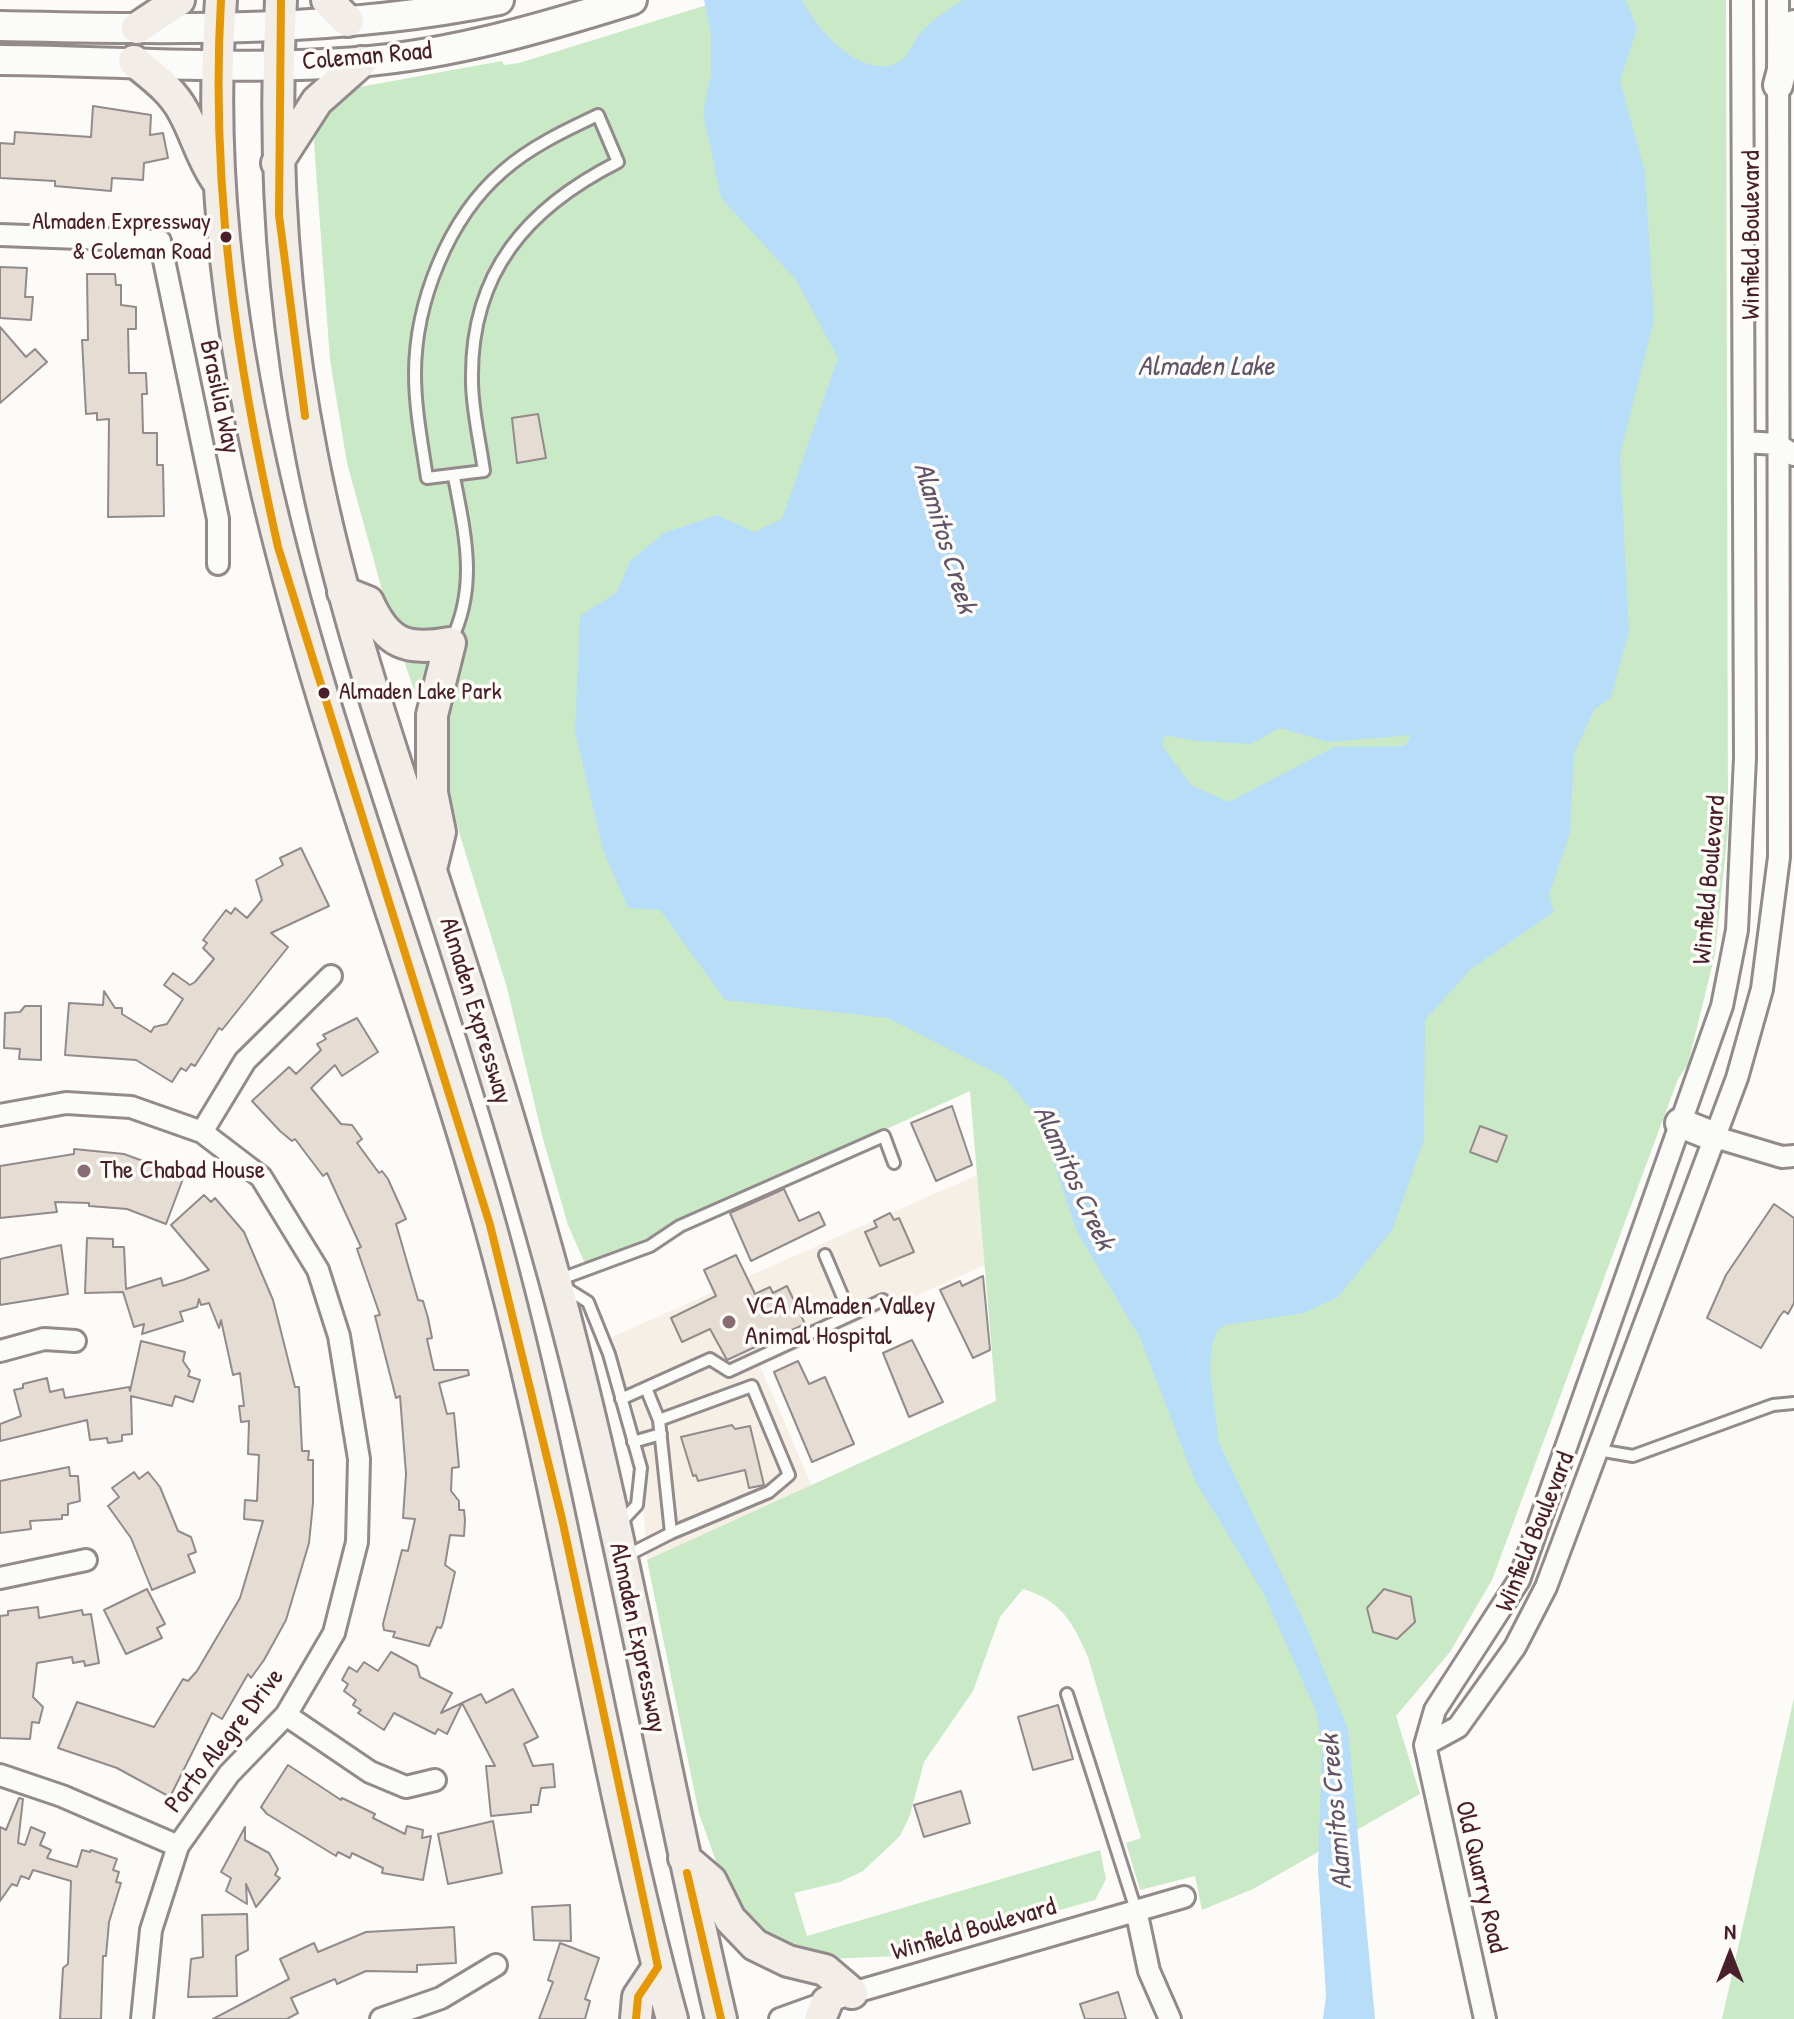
<!DOCTYPE html>
<style>
body{margin:0}
#map{position:relative;width:1794px;height:2019px;overflow:hidden;background:#fcfbf8;font-family:"Patrick Hand",sans-serif}
canvas{display:block}
.north{position:absolute;left:1690px;top:1915px;width:80px;height:80px;-webkit-text-stroke:6px #fdfcf7;paint-order:stroke;rotate:0deg;font-size:22px;font-weight:700;line-height:32px;text-align:center;color:#4a1f2b}
.north::after{content:'';display:block;margin:auto;width:28px;height:36px;background:#4a1f2b;clip-path:polygon(50% 0,100% 100%,50% 72%,0 100%)}
</style>
<div id="map">
<canvas width="1794" height="2019"></canvas>
<div class="north">N</div>
</div>
<script>
const g = document.querySelector('canvas').getContext('2d');
g.lineJoin = 'round';
function fill(path, color) { g.fillStyle = color; g.fill(path, 'evenodd'); }
function stroke(path, color, width, dash) { g.strokeStyle = color; g.lineWidth = width; g.lineCap = dash ? 'butt' : 'round'; g.setLineDash(dash || []); g.stroke(path); }
function label(font, color, halo, rows, align = 'center') {
  g.font = font + ' "Patrick Hand",sans-serif'; g.lineWidth = 7; g.setLineDash([]); g.textBaseline = 'middle'; g.strokeStyle = halo; g.fillStyle = color; for (const [text, x, y, turn = 0] of rows) {
    g.save(); g.translate(x, y); g.rotate((+turn || 0) * Math.PI / 180); g.textAlign = isNaN(turn) ? turn : align; if (halo) g.strokeText(text, 0, 0); g.fillText(text, 0, 0); g.restore();
  }
}
fill(new Path2D(`
 M977,1175l8,90 -225,101 52,120 -165,74 -9,-137 -26,-86z`), '#f6efe5');
fill(new Path2D(`
 M723,0h1003l2,829 -13,125 -27,110 -10,15 -186,501 -42,72 -54,64 24,78 -167,95 -51,21 -7,-34 -55,14 -14,-47 15,-5 -53,-181c-15,-35 -28,-57 -65,-68l-23,28 -27,74 -49,71 -14,53 -10,21 -37,35 -23,11 -46,11 13,43 293,-86 6,29 -11,21 -197,56 -70,3 -46,-6 -53,-56 -30,-83 -52,-254 349,-159 -26,-310 -384,175 -18,-41 -25,-86 -36,-151 -48,-156 -17,-72 -18,-40 -34,-101 -43,-156 -17,-103 -16,-217 3,-19 23,-29 14,-7 148,-27 2,4 15,-2z
 M1794,1698v321h-72z`), '#cae9c6');
fill(new Path2D(`
 M704,0h98c14,28 58,80 95,63 14,-6 16,-24 26,-33 12,-12 26,-21 40,-30h663l11,29 -17,52 25,91 9,148 -34,135 9,177 -18,65 -17,13 -20,44 -4,79 -21,62 5,17 -83,57 -46,51 -1,119 -31,90 -55,68 -34,16 -79,12 -8,6 -5,15 -2,24 9,73 85,178 44,108 27,290h-52l3,-24 -8,-127 4,-123 -6,-34 -53,-119 -68,-111 -55,-143 -63,-106 -38,-113 -35,-42 -116,-59 -163,-18 -65,-90 -32,-2 -25,-58 -28,-119 5,-115 37,-24 13,-31 34,-28 53,-18 37,17 28,-13 56,-161 -42,-78 -75,-82 -18,-85 8,-40v-39zM1280,728l49,14 82,-7 -6,11 -71,1 -105,55 -38,-17 -29,-40 3,-10 32,6 54,3z`), '#b8ddf9');
const building = new Path2D(`
 M93,106l58,9 -1,20 13,-2 5,25 -24,5 -1,17 -31,-2 -1,13 -56,-5v-5l-55,-3v-35l14,1 1,-12 76,5z
 M0,267l27,1 -2,29h8l-2,23 -31,-2z
 M87,274h28l1,11h5v20l15,2v22h-8l1,44h17l1,21h-5l1,39h14v32h6l1,51 -56,1 1,-98 -12,1v-7l-11,1 -4,-74h6z
 M0,327l26,30 9,-8 12,13 -47,41z
 M538,414l8,44 -29,5 -5,-45z
 M301,848l28,58 -58,27 17,14 -66,83 -3,-2 -24,38 -4,-2 -5,7 -5,-3 -9,14 -36,-22 -71,-5 4,-52 34,2 1,-14 11,17h7v6l29,18 3,-5 13,-3 16,-25 -19,-14 9,-12 17,12 5,-3 19,-23 -11,-11 4,-5 -4,-3 23,-30 5,4 4,-6 12,10 15,-18 -6,-20 27,-15 -3,-7z
 M25,1006h16v54l-22,-1 1,-10 -16,-1 1,-35 15,-1z
 M357,1018l21,34 -36,24 -7,-11 -24,23 30,36 11,1 10,14 -5,4 22,30 3,-2 6,8 18,40 -10,5 22,76 5,1 5,17 4,20 -5,1 7,31h34l1,5 -30,8 8,31 7,-1 5,54 -7,1 -1,23 8,10v9h5l1,10 -1,16 -14,-1 -5,30 10,7 -12,51 -2,5 -4,-1 -8,19 -36,-9 2,-5 -11,-2 -1,-6 19,-74 6,1 7,-32 -12,-1 3,-44 -6,-78 -4,2 -21,-82 5,-1 -23,-66 4,-2 -34,-74 -4,3 -28,-37 -3,2 -12,-10 -28,-30 37,-34 7,7 25,-24 -4,-6 9,-5 -3,-4z
 M952,1106l20,59 -36,16 -25,-58z
 M1480,1126l27,10 -10,26 -27,-10z
 M74,1149l50,5 60,22 -18,48 -39,-15 -38,-3v-3l-34,-1 2,10 -57,6v-52l74,-12z
 M784,1189l15,32 20,-9 6,13 -74,36 -21,-48z
 M204,1195l7,7 4,-4 29,34 29,68 22,87h4l3,64h7l-1,9h5v43l-4,40 -23,77 -22,40 -13,18 -3,-4 -26,45 -10,-6 -42,84 -53,-29 -59,-20 19,-46 77,25 29,-48 5,2 9,-10 43,-73 12,-40 11,-37 -19,-2 1,-19 12,1 2,-46 -11,-1 1,-33 -8,1 -2,-16h5l-4,-33 -7,2 -12,-55 -2,8 -10,-25 -8,2 -2,-6 -2,8 -17,5 3,9 -41,13 2,-10 -10,3 -11,-35 -38,1 2,-55 26,1v8h11l2,42 35,-11 2,8 20,-6 26,-10 -38,-45z
 M1774,1204l20,14v85l-6,11 -4,-3 -4,5 -19,32 -54,-30 19,-43z
 M890,1213l4,7 5,-2 15,34 -34,14 -15,-34 12,-5 -3,-6z
 M61,1245l7,49 -68,11v-46z
 M736,1255l19,39 15,-7 3,6 14,-7 18,38 -78,36 -17,-31 -28,13 -11,-24 45,-22 -12,-26z
 M983,1276l7,74 -17,8 -33,-68 20,-9 2,5z
 M912,1340l31,62 -34,15 -26,-64z
 M141,1341l44,11 -2,9 7,10 -2,5 12,4 -7,22 -18,-6 -3,10 -41,-10 1,38 -10,1v6l-14,2 -1,-5 -17,2 -3,-20 -87,21v-17l21,-8 -7,-26 9,-2v-4l24,-6 3,14 13,-3 2,9 64,-11 1,4z
 M798,1361l11,23 16,-7 29,67 -42,18 -38,-90z
 M732,1425l3,4 15,-3 14,59 -15,3 -4,-18 -47,11 -2,-6 -3,1 -12,-39z
 M69,1467l1,9h8l2,25 -12,3v11h-6v4l-32,2 1,8 -31,4v-52z
 M134,1472l5,7 9,-7 12,15 18,44 13,6 5,15 -8,3 7,17 -43,18 -21,-52 -23,-32 11,-9 -7,-9z
 M147,1589l18,35 -8,4 5,10 -36,16 -22,-44z
 M1384,1589l27,8 4,25 -18,17 -24,-7 -6,-24z
 M38,1607l1,11 43,-8 1,5 8,-1 8,49 -14,3 -1,-5 -11,2 -1,-6 -35,6 -4,34 10,10 -4,16 -7,-1 -2,17 -30,-1v-122l8,-1v-4z
 M391,1652l26,14 3,11 32,16 -11,20 21,-10 -15,31 -9,-5 -3,5 -41,-21 -10,17 -26,-17 3,-3 -8,-5 3,-5 -12,-9 4,-7 -6,-4 7,-13 8,5 7,-10 14,9z
 M513,1689l25,48 -14,7 9,22 20,-2 2,23 -14,1 -3,17h-7v7l-40,4 -5,-50h9l-33,-63 19,-9 5,9z
 M1058,1705l15,54 -40,11 -15,-53z
 M288,1765l53,35 1,-2 33,16 -2,4 32,16 2,-8 16,4 -1,8 9,-2 -8,44 -41,-7 1,-5 -31,-15 -2,5 -12,-6 -2,4 -69,-42 -6,-7z
 M961,1791l9,32 -46,14 -10,-32z
 M19,1798l4,1 -5,44 7,2 6,-18 14,6 -5,12 11,5 -4,8 30,9 5,-17 8,2 1,-2 26,9 -4,11 6,2 -3,10 5,1 -12,39 -3,34h-3l-2,63h-41l3,-51 5,-4 3,-83 -38,-11 -4,9 -8,-3 -4,10 -5,-2 -12,17v-74l6,3z
 M493,1821l9,52 -54,11 -10,-50z
 M245,1827v13l24,13 9,16 -3,6 5,3 -24,29 -10,-23 1,20 -21,-13 5,-13 -10,-6z
 M570,1905l1,36 -37,-1 -2,-33z
 M247,1914l1,36 -12,6 1,40 -49,1 3,-38 12,-2 -1,-42z
 M454,1927l2,36 -39,2v7l-51,-1 -29,13 -2,-5 -44,19 7,15 -11,6h-74l76,-40 -9,-20 34,-16 4,9 48,-20z
 M560,1943l39,15 -14,41 5,2 -5,18h-46l14,-37 -5,-2z
 M1118,1992l8,27h-41l-5,-15z`);
fill(building, '#e5ddd4');
stroke(building, '#928a8b', 2);
const lane = new Path2D(`
 M598,115l20,47c-91,46 -148,111 -146,219 0,29 8,61 12,90l-57,7c-5,-34 -12,-69 -12,-104 0,-71 33,-156 88,-203 27,-24 63,-41 95,-56z
 M451,641c27,-55 14,-107 3,-164
 M825,1255l25,59
 M558,1280l92,-34 30,-20 204,-90 10,27
 M564,1287l24,15 21,52 32,114 -4,37 -16,17
 M621,1399l89,-40 19,12 154,-71
 M659,1420l93,-34 37,89 -20,17 -98,41
 M633,1442l28,-8
 M1598,1450l35,6 140,-51 21,-2
 M626,1556l45,-23 -12,-113 -13,-32
 M1067,1694l69,216`);
const street = new Path2D(`
 M0,235l160,6 58,278v45
 M1744,442l33,2 17,11
 M0,1115l66,-12 65,4 71,25 59,45 57,93 21,66 20,123 -2,83 -23,91 -48,82 -57,59 -51,72 -27,84 -9,89
 M202,1132l43,-71 86,-85
 M1715,1137l67,20 12,-1
 M0,1351l44,-12 31,2
 M0,1578l86,-18
 M286,1715l84,57 36,15 29,-7
 M1425,1745l33,-18 57,-80 31,-60 191,-509 25,-89 17,-132 -1,-857
 M0,1775l62,21 116,50
 M1136,1910l13,61 21,48
 M381,2019l60,-21 55,-33
 M780,2019l72,-26 332,-96
 M1485,2019l-60,-274 10,-35 84,-130 203,-574 15,-76 8,-172 -3,-758`);
const secondary = new Path2D(`
 M0,26c167,3 333,8 499,-26
 M0,60c119,1 241,11 359,2 95,-8 183,-34 273,-62
 M1778,85l16,-60
 M1680,1123l35,14`);
const primary = new Path2D(`
 M221,0c-33,428 156,823 269,1225 73,262 110,532 182,794
 M281,0c-8,154 1,305 31,456 28,144 75,282 121,421 43,132 84,265 121,399 67,245 109,496 167,743
 M327,0l21,21
 M137,28l42,-28
 M134,61c18,15 38,29 49,50 13,23 18,46 33,68
 M277,163l40,-62 44,-39
 M343,592l25,10c19,42 38,49 82,41l-18,72v78l8,39 -9,37
 M684,1858l27,23 19,38 25,26 33,16 37,9 27,23
 M636,2019l2,-22 20,-30
 M820,2019l7,-17`);
stroke(lane, '#928a8b', 16);
stroke(street, '#928a8b', 26);
stroke(secondary, '#928a8b', 34);
stroke(primary, '#928a8b', 36);
stroke(lane, '#fbfbf9', 10);
stroke(street, '#fbfbf9', 20);
stroke(secondary, '#fbfbf9', 28);
stroke(primary, '#f2eee7', 30);
stroke(new Path2D(`
 M221,0c-11,187 16,365 57,547l212,678 72,294 96,448 -20,30 -2,22
 M281,0l-2,215 26,201
 M687,1873l34,146`), '#e69804', 8);
for (const [x, y, r, color] of [
 [226,237,7,"#4a1f2b"],
 [324,693,7,"#4a1f2b"],
 [84,1171,8,"#886c73"],
 [729,1322,8,"#886c73"]
]) { const dot = new Path2D(); dot.arc(x, y, r, 0, 2 * Math.PI); g.fillStyle = color; g.fill(dot); stroke(dot, '#fdfcf7', 3); }
label('24px', '#4a1f2b', '#fdfcf7', [
 ["Almaden Expressway",211,223],
 ["& Coleman Road",211,253],
 ["Almaden Lake Park",339,693,"left"]
], 'right');
label('26px', '#4a1f2b', '#fdfcf7', [
 ["Coleman Road",367,57,-5],
 ["Winfield Boulevard",1752,235,-90],
 ["Brasilia Way",219,397,78],
 ["Winfield Boulevard",1710,880,-85],
 ["Almaden Expressway",475,1011,73],
 ["Winfield Boulevard",1536,1532,-68],
 ["Almaden Expressway",637,1638,78],
 ["Porto Alegre Drive",225,1741,-52],
 ["Old Quarry Road",1480,1877,77],
 ["Winfield Boulevard",974,1930,-16]
]);
label('26px', '#4a1f2b', '#fdfcf7', [
 ["The Chabad House",100,1171],
 ["VCA Almaden Valley",745,1307],
 ["Animal Hospital",745,1337]
], 'left');
label('italic 28px', '#625469', '#fdfcf7', [
 ["Almaden Lake",1206,368],
 ["Alamitos Creek",944,538,73],
 ["Alamitos Creek",1073,1178,65],
 ["Alamitos Creek",1337,1812,-95]
]);
</script>
